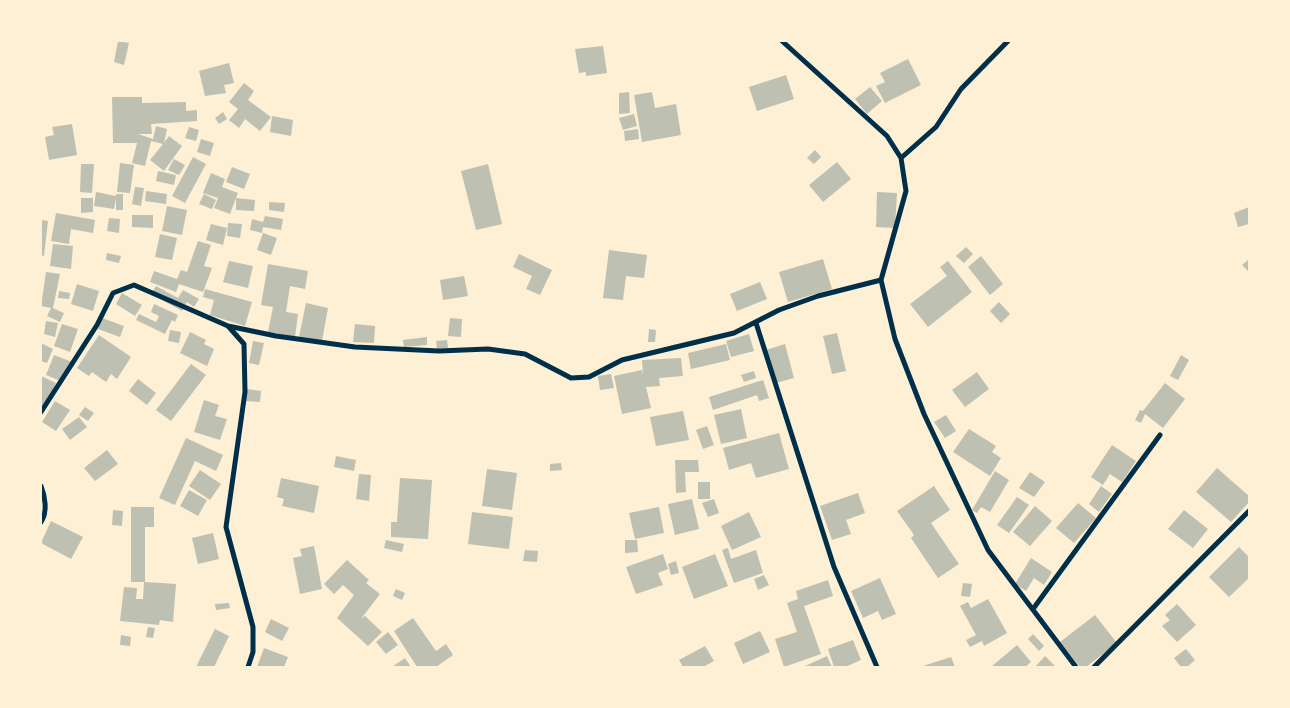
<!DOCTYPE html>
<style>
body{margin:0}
#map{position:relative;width:1290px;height:708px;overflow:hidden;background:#fdf0d5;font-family:Cabin,sans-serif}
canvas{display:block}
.frame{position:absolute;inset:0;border:42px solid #fdf0d5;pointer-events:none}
</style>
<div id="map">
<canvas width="1290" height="708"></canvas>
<div class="frame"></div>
</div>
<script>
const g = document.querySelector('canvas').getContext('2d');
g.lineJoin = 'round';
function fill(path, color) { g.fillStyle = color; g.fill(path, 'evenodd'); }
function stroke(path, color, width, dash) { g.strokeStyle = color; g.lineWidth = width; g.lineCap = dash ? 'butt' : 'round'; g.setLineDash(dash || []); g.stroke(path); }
fill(new Path2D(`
 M118,41l11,2 -5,22 -10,-3z
 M603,46l4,27 -21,3v-4l-7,1 -4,-24z
 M908,59l13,26 -36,18 -9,-17 9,-4 -5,-9z
 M229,63l5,20 -10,2 2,8 -21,3 -6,-25z
 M786,75l8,24 -37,12 -8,-24z
 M244,83l10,8 -6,9 23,17 -11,14 -15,-12 -6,9 -10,-8 9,-11 -9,-7z
 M870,87l12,14 -15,13 -12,-15z
 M629,92l1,21 -11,1v-21z
 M652,92l3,16 21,-4 5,31 -39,7 -8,-47z
 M112,97h30v6l44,-1v9l11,-1v11l-46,3 1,10h-14l15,5 3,-13 11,3 -3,14 5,-7 13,10 -18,25 -14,-11 13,-16 -12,-3 -6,25 -13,-3 5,-20h-24z
 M223,112l4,7 -8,5 -4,-6z
 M634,114l3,12 -14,4 -4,-12z
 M272,116l21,4 -2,16 -21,-4z
 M72,124l5,31 -28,5 -4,-23 9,-2 -2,-8z
 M189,127l10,3 -3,11 -11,-3z
 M638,129l1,10 -14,2 -1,-10z
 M201,139l13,4 -4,13 -13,-4z
 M815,150l6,7 -7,7 -7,-6z
 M193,157l13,7 -21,39 -13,-7z
 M174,159l11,6 -6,10 -11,-5z
 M837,162l14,17 -28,23 -14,-17z
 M120,163l14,2 -4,28 -13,-1z
 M81,164h13l-2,29 -12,-1z
 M488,164l14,60 -26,6 -15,-59z
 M232,167l18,7 -6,15 -18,-7z
 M158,171l18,4 -2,10 -18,-4z
 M211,173l14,6 -3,8 16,6 -8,21 -16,-6 4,-10 -15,-5z
 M135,187l9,1 -3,18 -9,-2z
 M146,191l21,3 -1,10 -21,-3z
 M96,192l20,4v-2h7v16h-7v-12l-2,11 -20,-3z
 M877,192l20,1 -2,35 -19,-1z
 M204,194l12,6 -4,9 -13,-5z
 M81,198h12v14l-12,1z
 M236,198l19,2 -1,11 -18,-1z
 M269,202l16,1 -1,9 -15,-2z
 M167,206l20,4 -5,25 -20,-4z
 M1249,207v17l-11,3 -4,-14z
 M56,213l39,7 -2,13 -22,-4 -2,15 -18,-3z
 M132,215h21v13l-21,-1z
 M265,216l18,3 -2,11 -18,-3 -1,6 -12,-3 2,-11 11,3z
 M109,218l11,1 -1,14 -12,-2z
 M41,220l7,1 -4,35 -3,-1z
 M228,223l14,1 -2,14 -13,-2z
 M211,224l16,4 -4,17 -17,-5z
 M263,233l14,5 -6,17 -14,-5z
 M160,234l17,4 -5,22 -17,-3z
 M198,241l13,4 -7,21 8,2 -9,24 -24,-8 -3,8 -26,-10 4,-11 23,8 4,-9 6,2z
 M53,244l20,2 -2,23 -21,-3z
 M966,247l7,7 -9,9 -8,-7z
 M609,250l38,5 -3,23 -18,-2 -3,24 -20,-2z
 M107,253l14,3 -2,7 -13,-3z
 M519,254l33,16 -12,25 -14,-6 6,-13 -19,-9z
 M981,256l22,28 -13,11 -22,-28z
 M823,259l9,30 -44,13 -9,-30z
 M1249,259v13l-7,-7z
 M229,261l24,5 -5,22 -25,-6z
 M948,261l24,31 -44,35 -18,-23 37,-28 -7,-9z
 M268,264l40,7 -3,18 -15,-3 -4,26 12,2 -3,23 -27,-5 5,-25 -12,-2z
 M46,272l14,2 -7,34 11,5 -4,9 -13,-6 4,-8 -10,-2z
 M464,276l4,20 -25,4 -3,-20z
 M760,282l7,17 -30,12 -7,-17z
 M77,284l22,7 -6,20 -22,-7z
 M156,286l22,12 5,-8 16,9 -5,8 -7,-5 -5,9 -31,-17z
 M205,289l47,13 -7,24 -35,-11 4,-15 -11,-3z
 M59,291l11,2 -1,6 -11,-1z
 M122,293l20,12 -7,11 -19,-12z
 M999,302l11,12 -9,9 -11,-12z
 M306,303l22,5 -6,33 -23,-4z
 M154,304l24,11 -3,7 -3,-2 -7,14 -29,-14 3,-6 17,8 3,-6 -8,-4z
 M102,318l22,8 -4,11 -22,-8z
 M450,318l12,1 -1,18 -13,-1z
 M46,321l12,2 -3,14 -11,-3z
 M62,324l16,5 -8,23 -16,-6z
 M355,324l20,2 -1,17 -21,-1z
 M649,329l7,1 -1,12h-7z
 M170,330l11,2 -2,11 -11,-2z
 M190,332l16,8 -2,4 10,5 -7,17 -27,-13z
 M837,333l9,38 -14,3 -9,-38z
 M749,334l5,17 -23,6 -5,-16z
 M99,335l32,22 -14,22 -6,-5 -5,8 -14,-10 -3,4 -12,-8z
 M427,337v8l-23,2 -1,-7z
 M447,340l1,8 -11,1 -1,-8z
 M253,341l11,2 -5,22 -10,-2z
 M41,343l12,6 -6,14 -6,-2z
 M726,344l4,16 -39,9 -3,-16z
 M785,344l9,34 -18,5 -10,-33z
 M54,355l18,7 -9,20 -17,-7z
 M1181,355l8,5 -11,20 -8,-4z
 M681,358l2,18 -24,2 1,8 -14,1 5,21 -29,6 -8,-38 28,-6 1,5 -1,-15z
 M191,364l15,11 -35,46 -15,-11z
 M754,371l2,7 -12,4 -3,-7z
 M977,372l12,17 -24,18 -13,-17z
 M611,374l3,14 -14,2 -2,-14z
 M41,376l15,7 -11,24 -4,-2z
 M138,379l18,14 -9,12 -18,-14z
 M763,380l6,18 -10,3 -2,-6 -44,15 -4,-13z
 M1165,383l20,16 -22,29 -18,-14 -4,9 -6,-3 5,-10 3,1z
 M247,389l14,2 -1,11 -14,-1z
 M204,400l15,5 -4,11 12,3 -7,21 -26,-8z
 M55,401l15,9 -14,21 -14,-9z
 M85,407l9,6 -6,8 -9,-6z
 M741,409l6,29 -26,6 -7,-29z
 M683,411l6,29 -33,6 -6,-29z
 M946,415l10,16 -11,7 -11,-16z
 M79,417l8,10 -17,13 -8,-11z
 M707,426l7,19 -11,4 -7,-19z
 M969,429l27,17 -4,6 9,6 -11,18 -37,-24z
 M779,433l10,36 -33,9 -5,-15 -22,7 -6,-22z
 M186,438l37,17 -7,16 -21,-10 -20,44 -16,-7z
 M1112,445l24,16 -14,21 -12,-8 -7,11 -12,-8z
 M107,450l11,14 -23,17 -11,-13z
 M336,456l20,4 -2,11 -20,-4z
 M675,460h23l1,12h-14l1,20 -10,1z
 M561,463l1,7 -12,1v-7z
 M1217,468l32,28v6l-18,20 -35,-30z
 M487,469l30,4 -5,37 -30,-4z
 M200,470l21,14 -11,16 -21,-14z
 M995,471l14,9 -19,32 -9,-5 -4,6 -5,-3z
 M1030,472l15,10 -11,15 -15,-9z
 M359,474l12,1 -2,26 -13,-2z
 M281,478l38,8 -5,27 -32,-7 2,-7 -7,-2z
 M400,478l32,2 -4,59 -37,-2v-15h6z
 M698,482h12v17h-12z
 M934,486l16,24 -19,13 28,41 -21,14 -27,-40 3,-3 -17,-24z
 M1101,486l11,8 -13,18 -10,-8z
 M189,490l18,10 -9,16 -18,-10z
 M858,493l7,20 -19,7 5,14 -19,6 -12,-34z
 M1017,497l12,8 -20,28 -12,-8z
 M692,499l7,30 -24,6 -7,-31z
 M714,499l5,14 -11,4 -6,-14z
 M1078,503l18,15 -22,25 -18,-15z
 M1035,506l17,15 -22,25 -17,-14z
 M131,507h23v20h-9v55l31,2 -3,38 -13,-2 -1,5 -39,-4 4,-34 13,1 -1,11h7l1,-17h-13z
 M659,507l5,26 -29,6 -6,-26z
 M113,510l10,1 -1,15 -10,-1z
 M1184,510l24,19 -15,19 -25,-19z
 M472,512l41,5 -4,32 -41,-5z
 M749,512l12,25 -29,13 -11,-24z
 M51,521l32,16 -12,22 -30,-16z
 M213,533l6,26 -21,5 -6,-26z
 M386,540l18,4 -2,8 -18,-4z
 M625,540h12l1,12 -13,1z
 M314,546l8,43 -22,5 -7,-36 9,-2 -2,-7z
 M1239,547l10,10v21l-20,19 -20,-20z
 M728,548l3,11 25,-9 7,23 -29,10 -12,-33z
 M525,550l13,1 -1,11 -14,-1z
 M663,554l5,15 -10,4 5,12 -27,9 -10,-27z
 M715,554l13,32 -34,13 -12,-32z
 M1031,558l21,14 -8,13 -10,-7 -8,13 -11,-7z
 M347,560l22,20 -3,3 14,11 -19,25 4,-3 17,16 -14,14 -31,-28 17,-23 -11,-10 -9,9 -10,-10z
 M676,561l3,12 -8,2 -3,-11z
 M764,575l5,10 -11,5 -4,-11z
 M880,578l16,36 -14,6 -4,-9 -15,7 -12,-27z
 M828,580l5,16 -29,10 17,48 -37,13 -9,-28 22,-7 -10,-29 11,-4 -2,-8z
 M963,583l9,1 -2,13 -9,-1z
 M396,589l9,4 -3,7 -9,-4z
 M988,599l19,34 -23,13 -2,-5 -12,6 -4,-7 10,-5 -16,-29 8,-4 3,6z
 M229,603l1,5 -14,2 -1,-6z
 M1177,604l19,21 -19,17 -15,-16 8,-6 -5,-5z
 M1095,615l22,28 -31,24h-6l-20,-25z
 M413,618l23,33 10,-7 7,11 -17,12h-19l-23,-36z
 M271,619l18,9 -7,13 -17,-9z
 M148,627l7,1 -2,10 -7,-1z
 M215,629l14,7 -15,31h-18z
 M760,631l10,21 -27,12 -9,-21z
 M388,632l10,13 -12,9 -10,-12z
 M1033,634l11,12 -5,5 -11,-12z
 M121,635l10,2 -1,9 -10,-1z
 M853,640l8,20 -16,7h-11l-6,-18z
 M1017,645l14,17 -6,5h-34z
 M705,646l9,15 -11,6h-20l-4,-7z
 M264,648l24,9 -4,10h-27z
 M1186,649l9,11 -8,7h-6l-7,-9z
 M827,656l5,11h-29z
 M1045,656l11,11h-21z
 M951,657l4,10h-32v-1z
 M405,658l6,9h-19z`), '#bec0b2');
stroke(new Path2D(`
 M782,41l105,95 14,22 5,33 -25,89 14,59 29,75 64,136 88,117
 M901,158l35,-31 25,-38 47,-48
 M756,323l78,244 43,100
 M228,326l48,10 79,11 84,4 49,-2 37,5 46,24 18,-1 33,-17 112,-27 45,-23 39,-14 63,-16
 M41,412l56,-87 16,-32 21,-8 94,41 16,18 1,48 -19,135 27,100v25l-5,15
 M41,486c4,10 7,26 0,36
 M1033,609l127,-174
 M1094,667l155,-156`), '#003049', 5);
</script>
